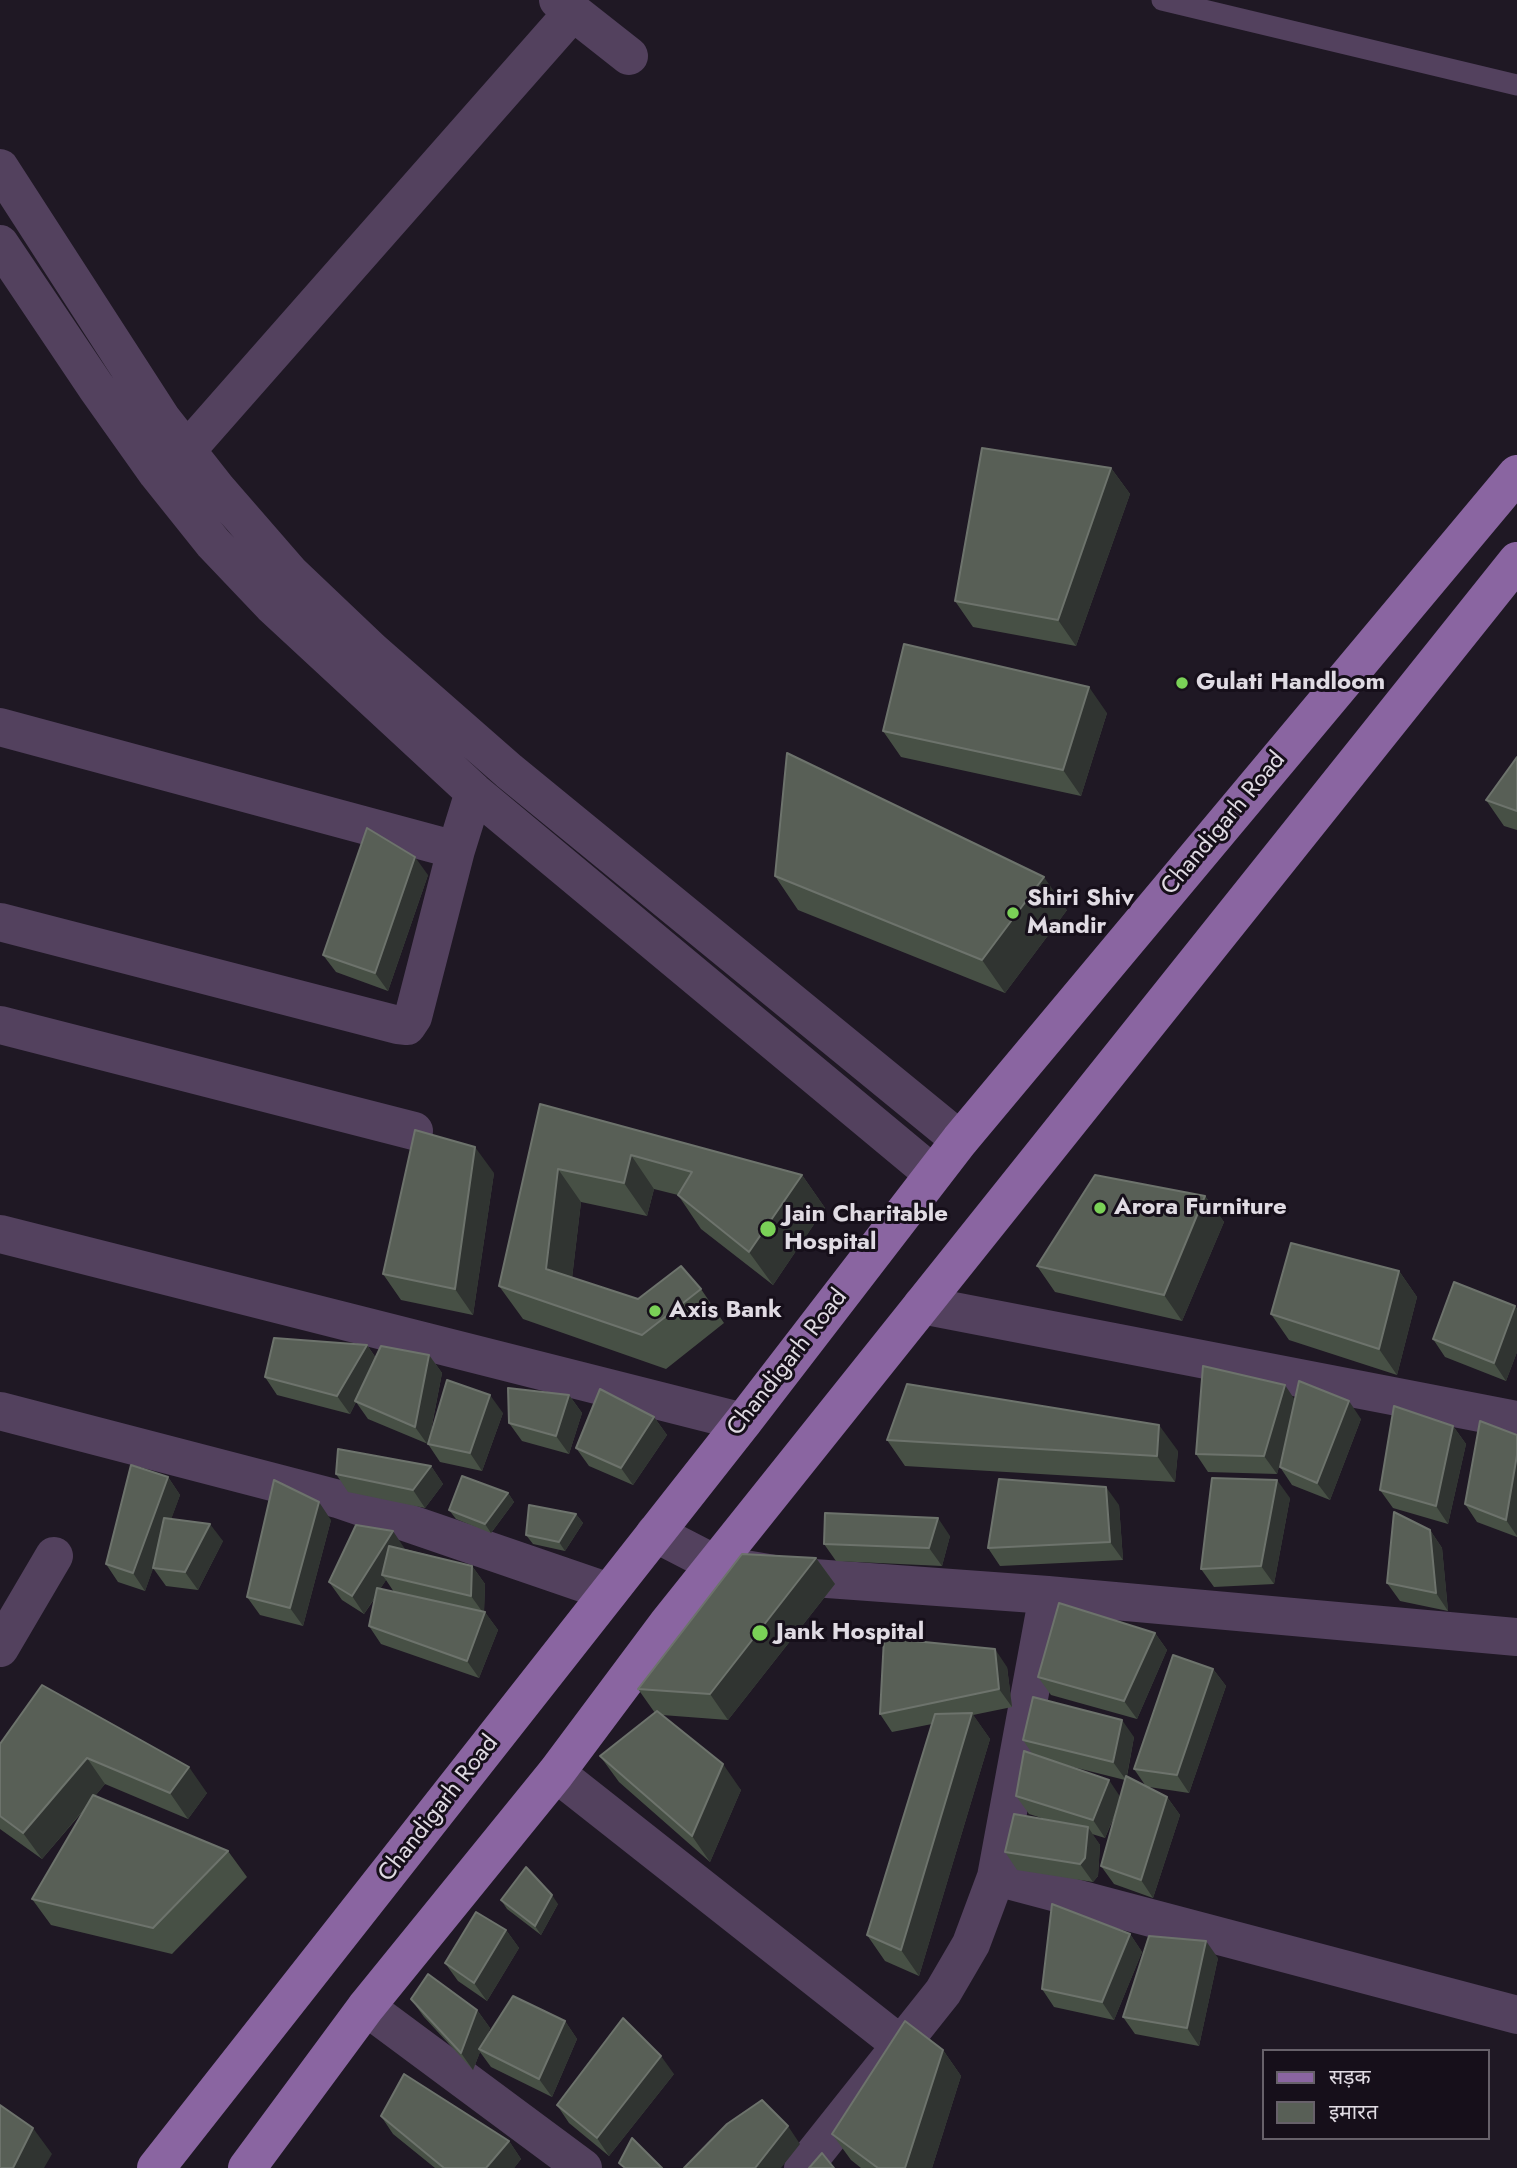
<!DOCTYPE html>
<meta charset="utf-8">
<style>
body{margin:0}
#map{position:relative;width:1517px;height:2168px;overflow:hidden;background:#1f1824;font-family:Jost,"Noto Sans Devanagari",sans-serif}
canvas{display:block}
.legend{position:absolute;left:1262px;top:2049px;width:228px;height:91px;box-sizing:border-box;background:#160f1a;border:2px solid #67616a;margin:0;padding:9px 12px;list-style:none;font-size:21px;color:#e0dbe3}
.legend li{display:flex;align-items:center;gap:14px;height:35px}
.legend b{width:35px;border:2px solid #67616a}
</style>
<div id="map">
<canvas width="1517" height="2168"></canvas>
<ul class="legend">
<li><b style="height:9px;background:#8a65a1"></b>सड़क</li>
<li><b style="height:19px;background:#585f56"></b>इमारत</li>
</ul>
</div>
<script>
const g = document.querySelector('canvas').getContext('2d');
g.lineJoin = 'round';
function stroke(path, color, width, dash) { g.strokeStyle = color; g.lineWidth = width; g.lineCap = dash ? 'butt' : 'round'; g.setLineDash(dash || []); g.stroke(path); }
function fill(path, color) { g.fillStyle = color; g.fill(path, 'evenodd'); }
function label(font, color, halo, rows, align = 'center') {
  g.font = font + ' Jost,sans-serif'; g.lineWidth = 6; g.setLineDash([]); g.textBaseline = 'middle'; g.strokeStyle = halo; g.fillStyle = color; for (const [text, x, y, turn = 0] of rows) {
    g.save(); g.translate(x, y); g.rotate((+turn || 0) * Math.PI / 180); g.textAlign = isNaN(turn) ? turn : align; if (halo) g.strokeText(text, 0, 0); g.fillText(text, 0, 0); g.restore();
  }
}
stroke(new Path2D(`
 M1162,0l355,85`), '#53415e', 21);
stroke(new Path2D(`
 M558,0l71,56
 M0,168l162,251 55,70 73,84 81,77 138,121 451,369
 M0,244l96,143 61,86 56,70 59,62 202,187 459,382
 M187,450l386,-438
 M0,727l456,123
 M0,922l398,103 9,1 6,-9 43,-167 18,-58
 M0,1025l414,106
 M0,1234l743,188
 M922,1305l595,115
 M0,1411l338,88 271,93
 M655,1533l60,31 71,12 262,19 469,42
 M0,1648l54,-92
 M556,1773l345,272
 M996,1877l521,138
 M366,2007l217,161
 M803,2168l140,-176 28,-48 25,-67 52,-282`), '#53415e', 38);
stroke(new Path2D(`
 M156,2168l587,-746 217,-282 557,-666
 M247,2168l119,-161 190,-234 112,-150 849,-1062`), '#8a65a1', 38);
fill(new Path2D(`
 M1111,468l19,26 -54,152 -103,-19 -18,-26z
 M1107,713l-26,83 -180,-39 -18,-26z
 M1517,757v73l-13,-4 -18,-26z
 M428,875l-40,116 -52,-19 -13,-17z
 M775,876l292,34 -62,83 -207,-83z
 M540,1104l262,71 23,33 -52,77 -72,-56 -23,-34 -24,-6 -7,27 -66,-14 -9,76 66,21 63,-10 23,34 -58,46 -143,-50 -24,-33z
 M494,1173l-21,142 -72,-15 -18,-26z
 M1205,1196l19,26 -42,99 -127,-29 -18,-26z
 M1399,1271l18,26 -20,78 -108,-35 -18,-26z
 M1515,1306l2,3v43l-11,29 -61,-24 -12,-18z
 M367,1345l9,13 53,-3 13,18 -13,68 74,-28 -21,58 -42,-9 -12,-18 -60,-25 -12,-17 -6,12 -73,-19 -12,-18z
 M569,1395l13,18 -13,41 -47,-13 -13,-18z
 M1295,1399l66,20 -31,81 -38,-15 -12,-18 4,-20 -7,27 -69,-2 -12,-18z
 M654,1417l13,18 -34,50 -44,-19 -13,-18z
 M1453,1426l13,18 -18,80 -55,-16 -13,-18z
 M1517,1435v102l-40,-15 -12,-18z
 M887,1440l291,11 -3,31 -270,-16z
 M431,1466l12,18 -18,24 -77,-16 -12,-18z
 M168,1477l12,18 -9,24 52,22 -25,49 -32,-4 -13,-18 -8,23 -27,-9 -12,-18z
 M508,1493l6,9 -23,31 -35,-14 -7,-9z
 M1290,1498l-16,86 -60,3 -13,-18z
 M1119,1505l4,55 -123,6 -12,-18z
 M576,1514l7,9 -18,28 -32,-7 -7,-9z
 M331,1520l-28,106 -43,-11 -13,-18z
 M1430,1530l12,18 6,63 -48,-10 -13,-18z
 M950,1536l-8,30 -106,-5 -12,-17z
 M405,1549l67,17 13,18 -1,27 14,19 -19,48 -98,-34 -12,-18 6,-28 -11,16 -22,-14 -13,-18zM386,1580l8,12 -14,-3z
 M816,1558l19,26 -107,136 -66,-5 79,75 -31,72 -91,-80 -19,-26 55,-43 -17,-24z
 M1155,1633l12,17 -30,69 -86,-24 -13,-18z
 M1007,1667l5,40 -39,8 17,24 -71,237 -34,-15 -18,-26 65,-211 -40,8 -12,-18z
 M1213,1669l13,17 -37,107 -40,-6 18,10 13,18 -27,83 -39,-14 -13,-18 16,-56 -12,28 -13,-4 8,11 -2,31 -5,6 -76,-12 -12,-18 46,-31 -22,-7 -13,-18 17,-41 -10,-15 111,-3 -7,39 18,9 -11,-16zM1061,1764l64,16 -5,17z
 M42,1685l165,108 -19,26 -83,-35 -10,12 133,55 19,26 -75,77 -121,-29 -19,-26 57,-95 -47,55 -42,-30v-85z
 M501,1900l57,4 -17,31 -34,-26z
 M506,1930l13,18 -32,53 -29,-20 -13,-18z
 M1130,1934l12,18 -28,68 -60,-13 -12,-18z
 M1218,1958l-19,88 -64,-12 -12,-17z
 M411,1999l66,11 13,18 -4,10 79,-17 12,18 -25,58 -61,-30 -11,-15 -7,18 -49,-53z
 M943,2050l18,26 -29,92h-71l-10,-8 -19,-26z
 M674,2074l-65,82 -40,-33 -12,-18z
 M381,2116l128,25 12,18 -7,9h-79l-42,-34z`), '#475045');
fill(new Path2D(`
 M1111,468l19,26 -54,152 -18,-26z
 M1089,687l18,26 -26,83 -18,-26z
 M415,857l13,18 -40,116 -13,-18z
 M1044,877l23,33 -62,83 -23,-33z
 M475,1147l19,26 -21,142 -18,-26z
 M631,1155l23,34 -7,27 -23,-33z
 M558,1169l23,33 -12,101 -23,-34z
 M802,1175l23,33 -52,77 -24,-33z
 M1205,1196l19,26 -42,99 -18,-26z
 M1399,1271l18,26 -20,78 -18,-26z
 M1515,1306l2,3v43l-11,29 -12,-18z
 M367,1345l12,18 -24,38 1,1 -6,12 -13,-18z
 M429,1355l13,18 -14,72 -13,-18z
 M1285,1385l12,18 -20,71 -13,-18z
 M490,1395l13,18 -21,58 -12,-18z
 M569,1395l13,18 -13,41 -13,-18z
 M1349,1401l12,18 -31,81 -13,-17z
 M654,1417l13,18 -34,50 -12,-17z
 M1159,1425l19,26 -3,31 -18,-26z
 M1453,1426l13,18 -18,80 -12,-18z
 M1517,1455v81l-11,-16z
 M431,1466l12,18 -18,24 -12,-18z
 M168,1477l12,18 -35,96 -12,-18z
 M1277,1480l13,18 -16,86 -13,-18z
 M1106,1487l13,18 4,55 -13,-18z
 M508,1493l6,9 -23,31 -6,-9z
 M319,1502l12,18 -28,106 -13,-18z
 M576,1514l7,9 -18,28 -6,-9z
 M938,1518l12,18 -8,30 -13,-18z
 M210,1524l13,17 -25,49 -13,-18z
 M1430,1530l12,18 6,63 -12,-18z
 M393,1531l12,18 -17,27 -6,-1 4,5 -22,34 -12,-18z
 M816,1558l19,26 -107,136 -18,-26z
 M472,1566l13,18 -1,30 -13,-18z
 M485,1612l13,18 -19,48 -12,-17z
 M1155,1633l12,17 -30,69 -13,-18z
 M995,1649l12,18 5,40 -13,-18z
 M1213,1669l13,17 -37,107 -12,-18z
 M972,1713l18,26 -71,237 -18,-26z
 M1122,1720l12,17 -8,43 -13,-18z
 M87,1758l18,26 -63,75 -19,-26z
 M723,1764l18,26 -31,72 -18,-26z
 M189,1767l18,26 -19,26 -18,-26z
 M1109,1780l12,18 -16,40 -12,-18z
 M1167,1797l13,18 -27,83 -12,-18z
 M1088,1827l12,18 -2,31 -5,6 -13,-18z
 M552,1895l6,9 -17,31 -6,-9z
 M506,1930l13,18 -32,53 -13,-18z
 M1130,1934l12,18 -28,68 -12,-18z
 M1206,1941l12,17 -19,88 -12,-18z
 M477,2010l13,18 -9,23 -2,-2 1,3 -7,18 -12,-17z
 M565,2021l12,18 -25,58 -13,-18z
 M943,2050l18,26 -29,92h-27z
 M661,2056l13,18 -65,82 -12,-18z
 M788,2126l12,18 -19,24h-26z
 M33,2128l19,26 -8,14h-31z
 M509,2141l12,18 -7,9h-28z`), '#303431');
const building = new Path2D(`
 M982,448l129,20 -53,152 -103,-19z
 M904,644l185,43 -26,83 -180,-39z
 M787,753l257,124 -62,83 -207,-84z
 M1517,757v54l-31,-11z
 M367,828l48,29 -40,116 -52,-18z
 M540,1104l262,71 -53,77 -71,-57 14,-23 -61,-17 -7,28 -66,-14 -12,100 92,30 43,-33 20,23 -59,46 -143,-49z
 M415,1130l60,17 -20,142 -72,-15z
 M1095,1175l110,21 -41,99 -127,-29z
 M1291,1243l108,28 -20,78 -108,-35z
 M1454,1282l61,24 -21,57 -61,-24z
 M274,1338l93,7 -30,51 -72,-19z
 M381,1346l48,9 -14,72 -60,-26z
 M1203,1366l82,19 -21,71 -68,-2z
 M447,1380l43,15 -20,58 -42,-9z
 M1299,1381l50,20 -32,82 -37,-16z
 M907,1384l252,41 -2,31 -270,-16z
 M508,1388l61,7 -13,41 -47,-13z
 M600,1389l54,28 -33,51 -45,-20z
 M1394,1406l59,20 -17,80 -56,-16z
 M1480,1421l37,14v20l-11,65 -41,-16z
 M338,1449l93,17 -18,24 -77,-16z
 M131,1465l37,12 -35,96 -27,-9z
 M462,1476l46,17 -23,31 -36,-14z
 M1212,1478l65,2 -16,86 -60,3z
 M999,1479l107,8 4,55 -122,6z
 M274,1480l45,22 -29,106 -43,-11z
 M529,1505l47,9 -17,28 -33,-7z
 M1394,1512l36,18 6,63 -49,-10z
 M825,1513l113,5 -9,30 -105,-4z
 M164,1518l46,6 -25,48 -32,-4z
 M356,1525l37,6 -41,65 -23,-14z
 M389,1546l83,20 -1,30 -89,-21z
 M742,1554l74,4 -106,136 -72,-5z
 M377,1588l108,24 -18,49 -98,-35z
 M1059,1603l96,30 -31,68 -86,-24z
 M884,1638l111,11 4,40 -119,25z
 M1173,1655l40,14 -36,106 -43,-6z
 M42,1685l147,82 -19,26 -83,-35 -64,75 -23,-17v-72z
 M1033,1697l89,23 -9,42 -90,-22z
 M657,1711l66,53 -31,72 -92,-80z
 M972,1713l-71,237 -34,-15 68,-221z
 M1024,1751l85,29 -16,40 -77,-24z
 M1126,1776l41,21 -26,83 -40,-14z
 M93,1795l135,56 -75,77 -121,-29z
 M1014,1814l74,13 -3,31 -5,6 -75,-12z
 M526,1867l26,28 -17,31 -34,-26z
 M1052,1904l78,30 -28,68 -60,-13z
 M476,1912l30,18 -32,53 -29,-20z
 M1149,1936l57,5 -19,87 -64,-11z
 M428,1974l49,36 -16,43 -50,-54z
 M513,1996l52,25 -26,58 -60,-30z
 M623,2018l38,38 -64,82 -40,-33z
 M905,2021l38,29 -38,118h-27l-46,-34z
 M404,2074l105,67 -23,27h-42l-63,-52z
 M762,2100l26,26 -33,42h-71l43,-44z
 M0,2105l33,23 -20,40h-13z
 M632,2138l30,30h-37l-6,-5z
 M822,2153l12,15h-25z`);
fill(building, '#585f56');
stroke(building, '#6d736c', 2);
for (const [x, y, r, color] of [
 [1182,683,7,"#7ad157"],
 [1013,913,7,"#7ad157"],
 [1100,1208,7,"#7ad157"],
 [768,1229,9,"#7ad157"],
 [655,1311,7,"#7ad157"],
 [760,1633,9,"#7ad157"]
]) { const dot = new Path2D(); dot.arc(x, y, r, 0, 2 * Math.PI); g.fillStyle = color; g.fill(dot); stroke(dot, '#160f1a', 2.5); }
label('bold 24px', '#e0dbe3', '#160f1a', [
 ["Gulati Handloom",1196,683],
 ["Shiri Shiv",1027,899],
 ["Mandir",1027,927],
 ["Arora Furniture",1114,1208],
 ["Jain Charitable",784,1215],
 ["Hospital",784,1243],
 ["Axis Bank",669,1311],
 ["Jank Hospital",776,1633]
], 'left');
label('24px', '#e0dbe3', '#160f1a', [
 ["Chandigarh Road",1224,824,-50],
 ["Chandigarh Road",788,1363,-52],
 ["Chandigarh Road",439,1809,-52]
]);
</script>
